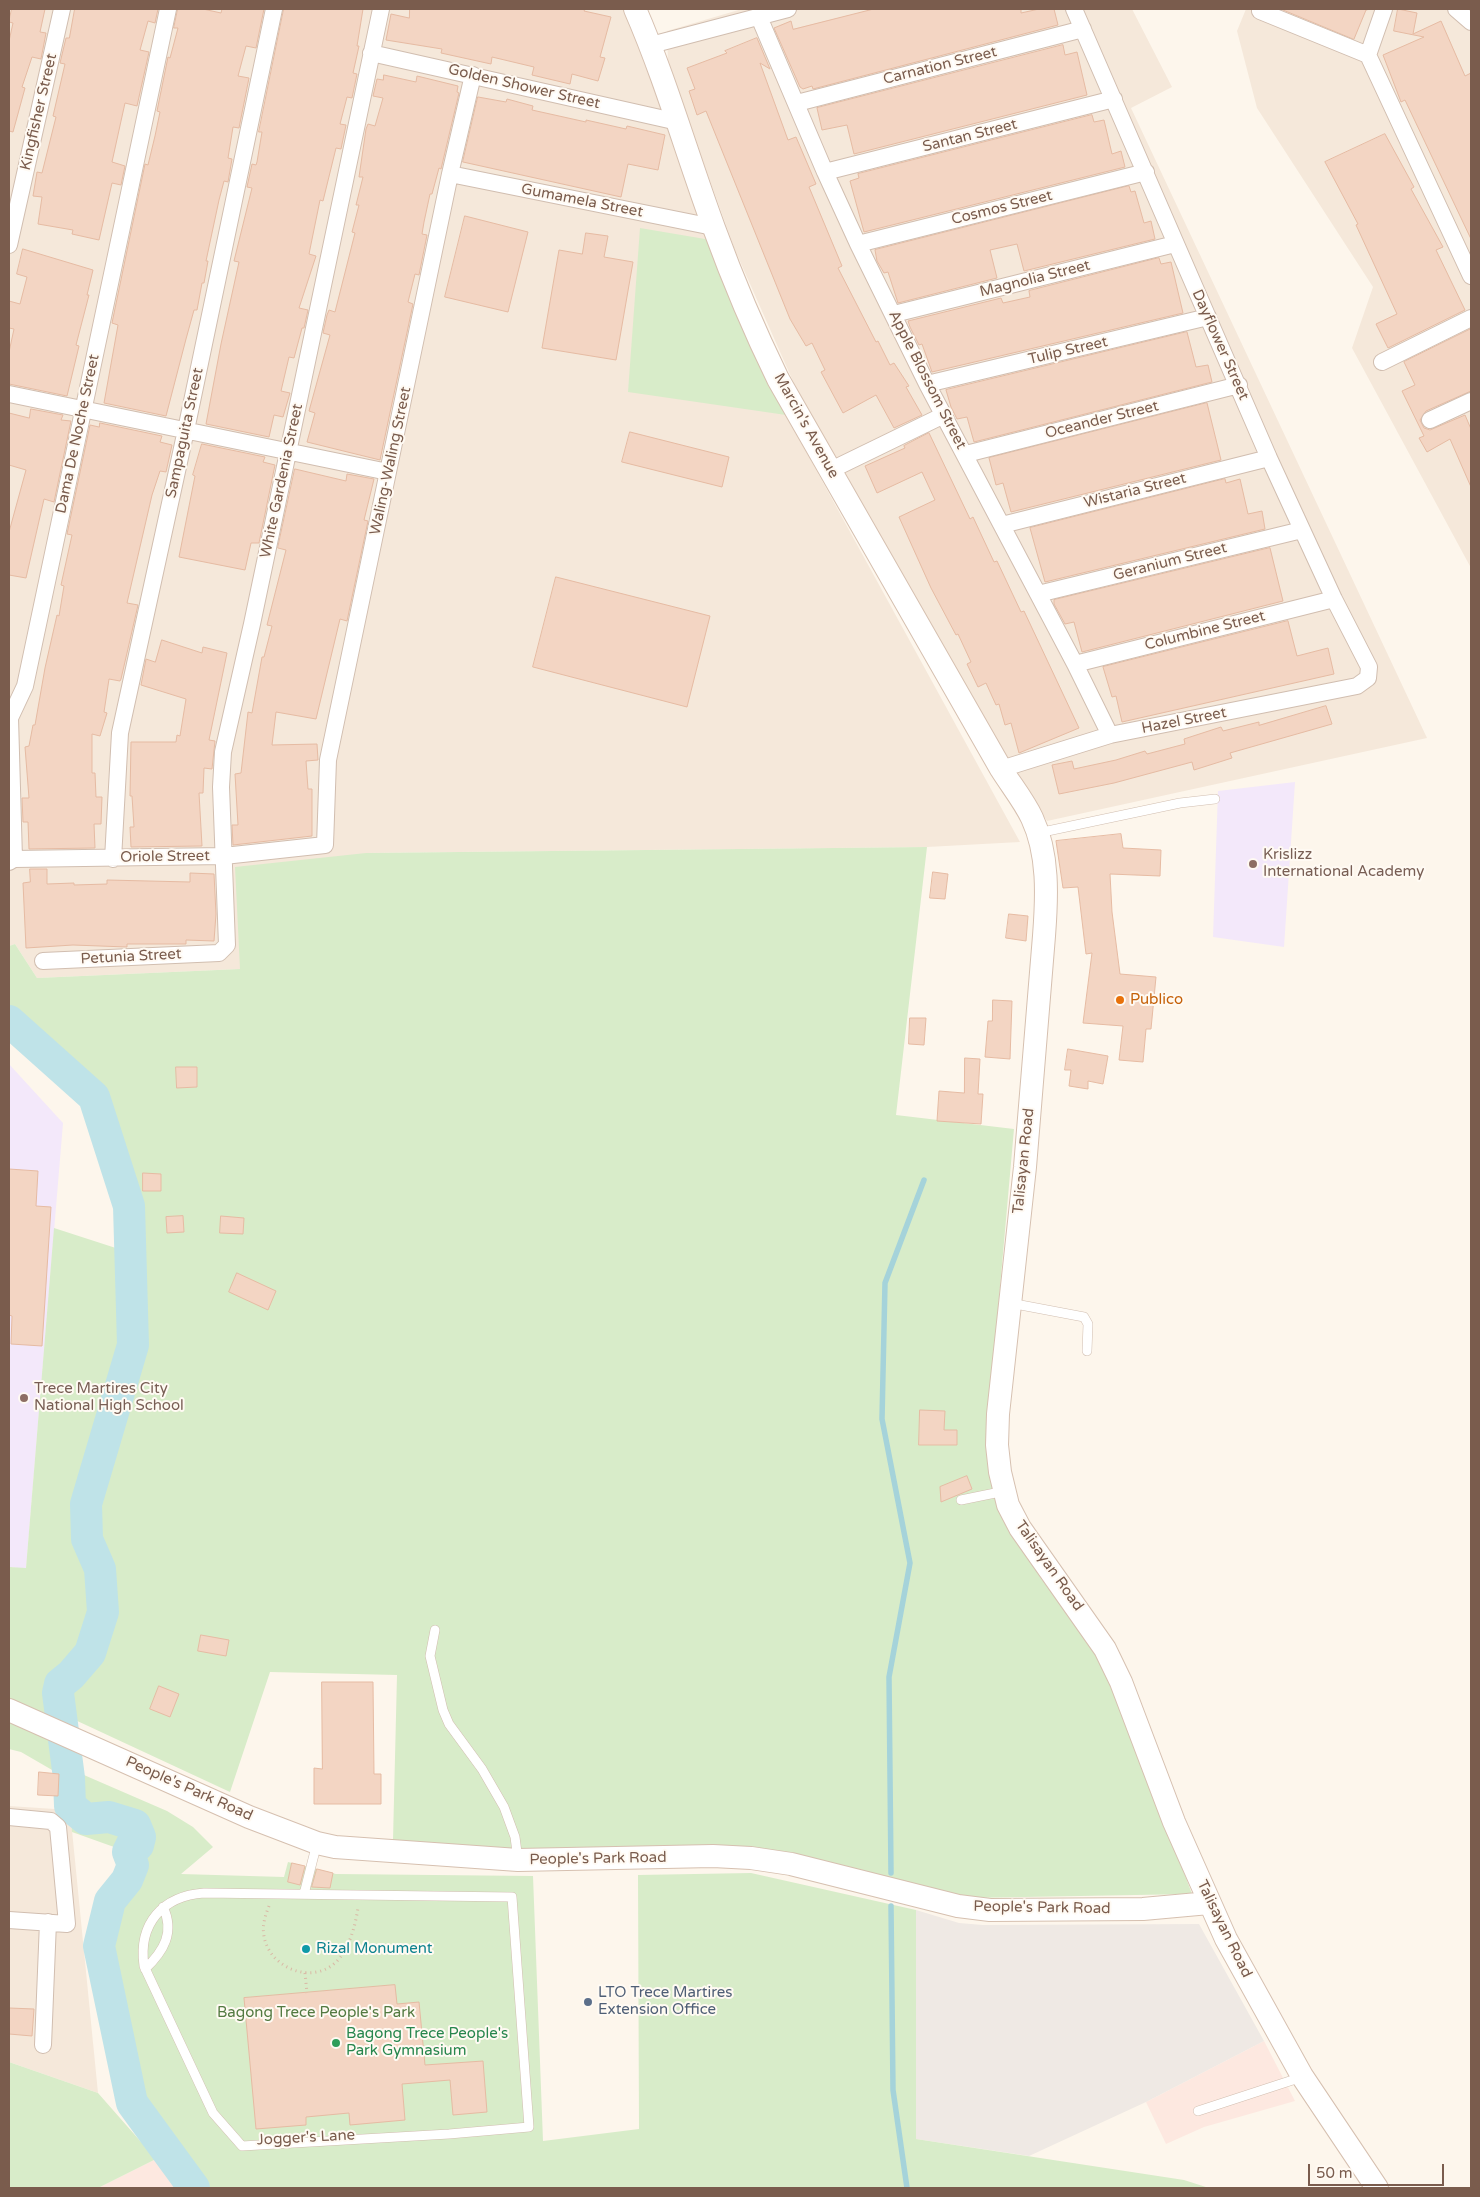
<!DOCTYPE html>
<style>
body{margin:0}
#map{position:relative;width:1480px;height:2197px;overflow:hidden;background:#fdf6ec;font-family:"Varela Round",sans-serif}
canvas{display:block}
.frame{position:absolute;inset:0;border:10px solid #7a5c4d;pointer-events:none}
.scale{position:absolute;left:1308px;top:2164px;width:136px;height:22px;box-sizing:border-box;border:2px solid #7a5c4d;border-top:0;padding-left:6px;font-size:15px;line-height:18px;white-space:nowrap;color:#7a5c4d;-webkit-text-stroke:4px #fffaf3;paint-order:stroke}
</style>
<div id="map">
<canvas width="1480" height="2197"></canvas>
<div class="frame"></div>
<div class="scale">50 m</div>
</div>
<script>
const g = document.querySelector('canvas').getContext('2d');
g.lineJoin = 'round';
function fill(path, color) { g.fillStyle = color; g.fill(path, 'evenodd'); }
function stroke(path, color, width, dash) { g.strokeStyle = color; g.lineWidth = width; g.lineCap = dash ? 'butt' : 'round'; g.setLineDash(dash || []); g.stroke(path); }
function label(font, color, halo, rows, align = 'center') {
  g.font = font + ' "Varela Round",sans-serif'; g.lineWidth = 4; g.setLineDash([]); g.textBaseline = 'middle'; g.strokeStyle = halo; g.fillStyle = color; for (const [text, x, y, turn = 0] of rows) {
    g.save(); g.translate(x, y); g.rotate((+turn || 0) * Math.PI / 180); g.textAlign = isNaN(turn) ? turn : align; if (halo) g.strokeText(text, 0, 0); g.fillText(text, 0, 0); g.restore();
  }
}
fill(new Path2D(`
 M9,9h615l87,231 75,175 234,427 -93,5 -561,6 -126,116 -203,9 -22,-34 -6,2z
 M742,9h390l40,78 -41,21 296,630 -380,83 -46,-70 -205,-363 -61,-138 -67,-185 -1,-34z
 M1246,9h225v559l-119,-220 21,-61 -116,-179 -20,-77z
 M9,1806l61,4 28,283 -89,-31z`), '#f5e8da');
fill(new Path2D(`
 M1264,2041l31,60 -91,26 -38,17 -20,-42z
 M156,2159l16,2 22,27h-96z`), '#fde8e0');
fill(new Path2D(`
 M916,1910l43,13 24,2 216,-1 65,117 -118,61 -117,54 -113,-17z`), '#efe9e4');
fill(new Path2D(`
 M1295,782l-11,165 -71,-10 5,-146z
 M9,1064l54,59 -37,446 -17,-2z`), '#f3e8fa');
fill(new Path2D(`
 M640,228l71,12 75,175 -158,-23z
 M927,847l-31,268 118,14 -23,260 23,148 28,43 44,55 26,45 80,214 -224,4 -205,-48 -254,2 -116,-12 4,-165 -127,-3 -40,120 -157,-73 -11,-26v-8l32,-31 12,-42 -2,-42 -13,-33v-32l48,-159 -5,-140 -38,-112 -87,-78v-70l6,-2 22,34 203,-9 -5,-102 131,-14z
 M54,1228l71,23 2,90 -48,160 4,47 12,31 1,28 -7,30 -40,53 28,82 90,39 26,16 20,20 -32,27 103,3 4,-15 48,12 197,2 10,265 96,-12 -1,-254 113,-2 165,37v229l268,41 25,8h-1015l-62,-85 -33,-156 11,-46 17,-21 6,-15 -5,-13 -56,-20 -2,-22 -11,-36 -38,-22 -12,-3v-182l17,1z
 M9,2062l89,31 58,66 -58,29h-89z`), '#d8ecc9');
stroke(new Path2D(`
 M891,1873l-2,-196 21,-114 -28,-144 3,-136 39,-103
 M891,1906l2,184 14,98`), '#a5d3da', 5.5);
stroke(new Path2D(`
 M9,1021l85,76 35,109 4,139 -47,159 1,35 13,30 3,43 -13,41 -19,22 -11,9 -2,9 11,85 1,28 16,13 23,-2 26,8 5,12 -2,8 -6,-1 -4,8 5,13 -6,15 -17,21 -11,45 33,157 62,85`), '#bfe3e8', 32);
const building = new Path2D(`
 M12,9h33l-5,23 6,1 -5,26 -9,-2 -10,30 3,1 -12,44 -4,-1v-90l4,-18 -4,-1z
 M75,9h83l-3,14 -7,-2 -8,29 9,2 -12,54 -12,-3 -4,18 -9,41 13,4 -4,19 -9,-2 -13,57 -27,-6 1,-4 -35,-6 4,-27 -9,-1 4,-24 5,1 14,-56 -3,-1 12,-52 -5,-1 6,-25h3z
 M178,9h25l18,4 1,-4h42l-8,39 -10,-2 -8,30 11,2 -10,50 -6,-1 -5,31 4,1 -4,23 -4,-1 -5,19 -13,61h2l-4,22h-2l-5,27h-3l-8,29 -20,77 -62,-13 14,-78 -6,-2 33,-159 3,1 7,-29 5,-24 -3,-1 11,-54 2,1 8,-30h-4z
 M284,9h79l-6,37h2l-6,27 4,1 -5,24 -5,-1 -7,27 6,1 -5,24 -5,-1 -13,53 -3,-1 -11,54 7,2 -17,52 9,2 -4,18h-2l-8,30 -5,-1 -8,34 9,2 -7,24 -9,-2 -5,22 -63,-13 15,-80 18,-82 -5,-1 18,-73 -5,-1 5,-23 4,1 1,-3 5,-30h-3z
 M410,9h175l-1,2 27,6 -11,40 5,1 -7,23 -26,-7 -2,10 -38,-9 2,-8 -42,-10 -1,7 -50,-11 1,-4 -56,-9 5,-26 18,4z
 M874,9h147v4l18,-4h15l4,16 -245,64 -1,-3 -9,3 -3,-2 -26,-59 17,-7 2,8z
 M1281,9h89l-4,1 -12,29z
 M1398,9l19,4 -4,21 28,-13 24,55 6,-3v166l-66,-139 -4,2 -18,-47 41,-18 -30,-6z
 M757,38l13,31 -10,-6 28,77 8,-3 20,47 -7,3 33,79 -4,2 38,74 2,-1 12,24 4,-2 15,23 -3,1 16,28 -28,13 -18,-33 -33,18 -22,-41 4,-2 -13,-27 -6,3 -16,-27 -84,-208 -9,4 -8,-24 6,-2 -8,-21 40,-15 -2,-2z
 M1063,45l2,10 12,-3 10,43 -233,59 -7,-29 -25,5 -5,-22z
 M384,75l32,7 1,-6 41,10 -1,6 2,1 -18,76 -2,-1 -7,26h-2l-6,28 -2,12 5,1 -8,40 -4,-1 -7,28 5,2 -33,156 -73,-18 8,-29 -6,-2 21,-76 -7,-2 4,-18 2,-5 6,2 20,-79 -3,-1 7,-27h-3l7,-28h-4l7,-48 2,-5 7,2 8,-28 -10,-2 4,-17 6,1z
 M478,97l28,5 1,-3 26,7 -1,4 54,12v-2l40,9 1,-3 38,9 -7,35 -30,-6 -7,33 -158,-35z
 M1092,115l2,7 10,-2 8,34 9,-3 4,16 -261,65 -14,-51 9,-3 -1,-4z
 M1385,134l29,53 -3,2 32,58 -7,3 29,60 -77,38 -12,-24 21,-10 -41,-89 2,-1 -33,-62z
 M1129,186l2,6 4,-1 9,32 7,-2 4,18 -131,32 -7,-27 -27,6 7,28 -99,25 -10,-31 -4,1 -7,-12 -2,-11z
 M465,216l63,16 -20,80 -63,-15z
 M586,233l22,3 -4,21 29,5 -17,98 -74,-12 17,-98 23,4z
 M23,249l70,21 -6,25h2l-13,50 3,1 -12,50 -58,-12v-32l5,-23 -5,-1v-27l11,3 7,-27 -10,-3z
 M1159,258l2,6 10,-2 12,51 -251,59 -10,-28 -3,1 -9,-18 -2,-6 93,-23 2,5 27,-6 -1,-6z
 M1471,329v62l-45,20 -6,9 4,8 6,2 35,-15 6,14v58l-21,-48 -23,13 -8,-14 5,-2 -22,-45 13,-6 -11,-23z
 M1187,332l9,35 12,-2 4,17 -238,60 -7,-25 -10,2 -6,-12 -5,-17z
 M1207,403l14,57 -210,52 -8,-29 -7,2 -7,-27z
 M31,409l32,6 -2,5 10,1 -17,81 -10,-3 -18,79 -17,-3v-43l17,-62 -17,-5v-52l20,5z
 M100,423l62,13 -2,6 12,3 -6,27 -6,-1 -8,24 -25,108 11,2 -17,74 -1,2 -11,-2 -5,33 3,1 -7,23 -8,-2v39h3l1,24h6l-1,27h-7l1,24 -66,1 -1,-27h-5l-1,-24h7l-4,-51 4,-1 4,-21h2l10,-57 12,-53 2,1 5,-30 -3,-1 11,-50 -5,-1 23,-109 9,2z
 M630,432l99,25 -7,30 -100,-25z
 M929,433l41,86 3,-2 21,45 3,-1 24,51 3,-1 55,117 -60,25 -8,-30 -6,2 -6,-21 -3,1 -10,-22 -8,4 -11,-23 4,-2 -13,-28 -2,1 -25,-47 -32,-71 36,-17 -13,-28 -45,21 -12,-27 40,-18 -1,-2z
 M202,444l63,13 -2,5 12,3 -16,78h-8l-6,27 -66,-13 16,-81 -2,-1z
 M295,469l51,12 1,-7 27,5 -10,41 4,1 -21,100 -7,-2 -24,100 -40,-7 -4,33 45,-1 1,16 -12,1 2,28h4v47l-79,9 -1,-20h6l-3,-51 6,-1 7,-61 4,1 10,-56h2l8,-31 -5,-1 19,-75 -8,-2z
 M1225,479l1,4 14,-4 8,35 14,-3 3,18 -220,53 -15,-54z
 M1270,548l13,53 -201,51 -8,-30 -9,2 -11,-20v-4z
 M556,577l154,39 -23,91 -154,-40z
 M1288,621l9,35 31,-8 6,26 -212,48 -6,-26 -4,1 -9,-30z
 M162,640l40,13 1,-6 24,6 -18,87 6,1 -3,28 -8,-1 -1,25h-4l3,53 -71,1 -1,-20h4l-2,-31h-2l1,-54h45l1,-7 3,1 6,-37 -45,-14 5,-26 9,3z
 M1326,706l6,18 -102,29 2,5 -38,12 -2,-8 -78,21 -55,11 -7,-29 20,-4 2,8 42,-9 29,-9 2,3 38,-10 -1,-5 37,-12 2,4 36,-9v3z
 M1121,834l2,14 38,2 -1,26 -50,-2 2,38 8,62 36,3 -5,52h-5l-3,33 -24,-2 4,-34 -40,-3 9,-70 -6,1 -8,-67 -15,1 -7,-47z
 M30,869h17v15l27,-1v2l33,-1v-4l83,2v-9l24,1 2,40 -2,27 -28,-1v4h-59v3l-54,-2 -47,3 -3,-65 7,-1z
 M933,872l15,2 -3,25 -15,-1z
 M1009,914l19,2 -2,25 -20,-3z
 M993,1000l19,1 -2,58 -25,-2 3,-36h4z
 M910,1018h16l-2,27 -15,-1z
 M1068,1049l40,7 -5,28 -15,-3v8l-19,-3 2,-16h-6z
 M965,1058l15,1 -2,35h5l-2,30 -44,-3 2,-30 25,2z
 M176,1067h21v20l-20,1z
 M9,1169l29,2 -2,35 15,1 -9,139 -31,-2 1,-28 -3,-1z
 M143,1173l18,1v17h-18z
 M183,1216l1,16 -17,1 -1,-16z
 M221,1216l23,2 -1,16 -23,-1z
 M237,1273l39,18 -8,19 -39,-18z
 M920,1410l25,1 -1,19h13v15h-38z
 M967,1476l5,13 -31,13 -1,-15z
 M201,1635l28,5 -3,16 -28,-5z
 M322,1682h51l1,92h7v30h-67v-36l8,1z
 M159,1686l20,8 -9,23 -20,-8z
 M39,1772l20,2 -1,22 -20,-1z
 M292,1863l13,3 -5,19 -12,-3z
 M317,1869l16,4 -3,15 -18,-1z
 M395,1985l2,19 22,-2 6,63 58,-4 4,51 -34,3 -3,-35 -48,4 3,36 -55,5 -1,-12 -43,4v8l-50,4 -12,-131z
 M9,2008l25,1 -2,27 -23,-2z`);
fill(building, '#f3d5c3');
stroke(building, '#e6bba3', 1);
const lane = new Path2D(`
 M1038,833l142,-30 35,-4
 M1010,1303l74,14 4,7 -1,27
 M961,1500l44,-9
 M435,1630l-5,26 13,54 6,14 33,45 22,38 11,30 3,23
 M204,1893l308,4 17,230 -80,7 -207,12 -29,-33 -69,-147c-6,-43 19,-70 60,-73z
 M304,1894l13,-51
 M145,1969c19,-18 30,-37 18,-62
 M1198,2111l104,-34`);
const street = new Path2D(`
 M1384,9l-16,46 103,221
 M1456,9l15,13
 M1260,11l108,44
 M759,17l66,155 33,72 69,140 148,280 35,71
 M651,45l137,-36
 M371,53l307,69
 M797,103l286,-74
 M825,172l289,-73
 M450,174l263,53
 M858,244l288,-72
 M9,245l53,-236
 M894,314l281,-70
 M1382,362l89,-44
 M927,384l281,-67
 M9,394l379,78
 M1430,420l41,-19
 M966,454l273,-69
 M831,470l113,-55
 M1002,525l267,-67
 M1038,594l264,-64
 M1075,664l259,-65
 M1001,769l109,-34 247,-49 11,-8 1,-11 -35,-68 -65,-141 -195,-449
 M14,859l-4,-141 15,-32 143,-677
 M113,859l7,-126 66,-303 88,-421
 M9,862l5,-3 210,-3 101,-11 3,-85 122,-586 23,-99
 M43,961l176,-8 8,-8 -6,-158 2,-35 29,-128 129,-615
 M9,1817l42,4 7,6 9,97 -58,-4
 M43,2045l5,-123`);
const secondary = new Path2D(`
 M635,9c31,71 52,146 79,219 19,52 40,102 64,151l223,390c10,16 23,32 31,49 17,36 15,79 12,118l-19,231 -27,247 -1,31 3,27 8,33 12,23 85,121 16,33 53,140 52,117 76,137 75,112
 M9,1710l240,107 68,26 18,4 183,13 195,-4 38,2 40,6 167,42 32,4 153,-1 66,-6`);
stroke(lane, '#d1beb0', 10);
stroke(street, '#d1beb0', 18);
stroke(secondary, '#d6c0b0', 24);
stroke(new Path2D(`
 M269,1906c-4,10 -7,20 -5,30 5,31 46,49 71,27 14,-13 20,-36 23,-55
 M305,1973l2,20`), '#d9b8a5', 3, [1, 4]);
stroke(lane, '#fff', 9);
stroke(street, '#fff', 16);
stroke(secondary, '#fff', 22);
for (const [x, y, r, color] of [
 [1253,864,5,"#8d6e63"],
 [1120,1000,5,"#e8710a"],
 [24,1398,5,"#8d6e63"],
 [306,1949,5,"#0f9aa8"],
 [588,2002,5,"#5c6f8a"],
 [336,2043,5,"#2e9e5b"]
]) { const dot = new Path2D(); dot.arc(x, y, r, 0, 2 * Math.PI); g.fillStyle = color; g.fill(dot); stroke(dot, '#fffaf3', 2); }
label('15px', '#7a5c4d', '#fffaf3', [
 ["Carnation Street",940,66,-14],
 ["Golden Shower Street",524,87,13],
 ["Kingfisher Street",39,112,-77],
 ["Santan Street",970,136,-14],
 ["Gumamela Street",582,201,11],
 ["Cosmos Street",1002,208,-14],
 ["Magnolia Street",1035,279,-14],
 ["Dayflower Street",1220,345,66],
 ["Tulip Street",1068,351,-13],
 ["Apple Blossom Street",927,380,63],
 ["Oceander Street",1102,420,-14],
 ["Marcin's Avenue",806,426,61],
 ["Sampaguita Street",185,433,-78],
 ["Dama De Noche Street",78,434,-78],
 ["Waling-Waling Street",391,461,-78],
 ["White Gardenia Street",282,481,-78],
 ["Wistaria Street",1135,491,-14],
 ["Geranium Street",1170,562,-14],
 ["Columbine Street",1205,631,-14],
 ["Hazel Street",1184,721,-11],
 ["Oriole Street",165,857,-1],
 ["Petunia Street",131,957,-3],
 ["Talisayan Road",1024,1161,-84],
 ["Talisayan Road",1049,1566,55],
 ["People's Park Road",189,1789,24],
 ["People's Park Road",598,1859,-1],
 ["People's Park Road",1042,1908,1],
 ["Talisayan Road",1224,1929,64],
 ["Jogger's Lane",306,2138,-3]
]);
label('15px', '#785e54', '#fffaf3', [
 ["Krislizz",1263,855],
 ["International Academy",1263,872],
 ["Trece Martires City",34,1389],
 ["National High School",34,1406]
], 'left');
label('15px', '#c56008', '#fffaf3', [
 ["Publico",1130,1000]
], 'left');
label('15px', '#0d838f', '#fffaf3', [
 ["Rizal Monument",316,1949]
], 'left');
label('15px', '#4e5e75', '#fffaf3', [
 ["LTO Trece Martires",598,1993],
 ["Extension Office",598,2010]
], 'left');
label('15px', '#537a41', '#fffaf3', [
 ["Bagong Trece People's Park",316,2013]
]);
label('15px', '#27864d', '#fffaf3', [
 ["Bagong Trece People's",346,2034],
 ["Park Gymnasium",346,2051]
], 'left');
</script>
